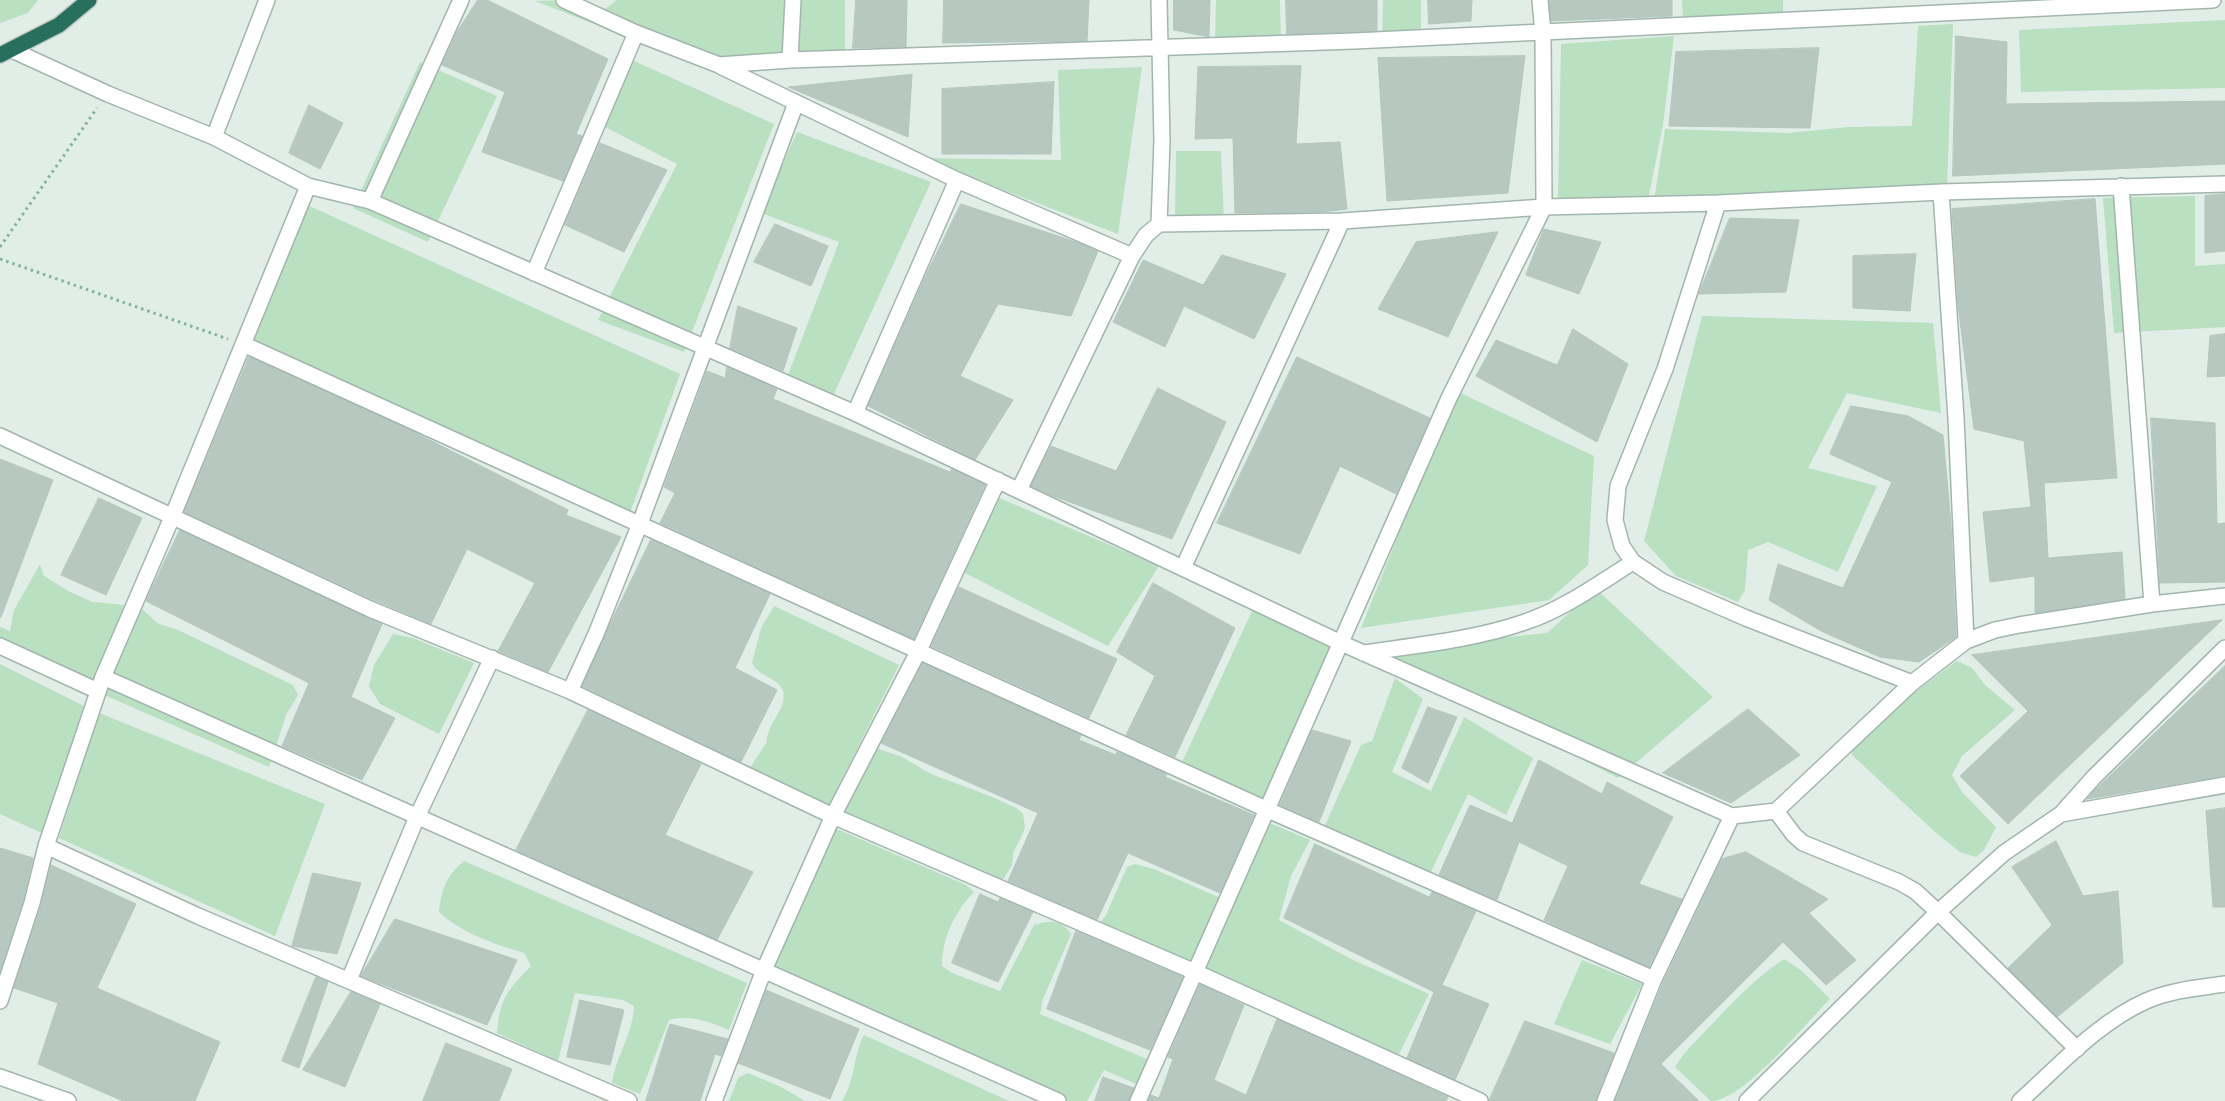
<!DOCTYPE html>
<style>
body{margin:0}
canvas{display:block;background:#e1ede7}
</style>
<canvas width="2225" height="1101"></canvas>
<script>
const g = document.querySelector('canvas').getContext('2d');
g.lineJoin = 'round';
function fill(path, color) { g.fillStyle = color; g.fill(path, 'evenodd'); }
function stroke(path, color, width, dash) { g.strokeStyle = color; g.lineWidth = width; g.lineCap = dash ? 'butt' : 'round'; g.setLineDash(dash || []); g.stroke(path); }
fill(new Path2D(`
 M0,0h38l-10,13 -28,10z
 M571,0l34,9 12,-9h228v54l-155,7 -155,-60z
 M1216,0h64l1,43 -66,1z
 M1383,0h38v41l-39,-2z
 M1682,0h101v17l-100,6z
 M2225,20v68l-204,4 -2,-62z
 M1953,24l-6,162 -293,15 11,-72 123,4 61,-6 63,-1 6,-100z
 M1674,36l-11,89 -15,75 -60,3 -30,-5 3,-154z
 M632,60l142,64 -90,228 -86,-32 79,-156 -72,-37z
 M420,62l77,34 -69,146 -75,-34z
 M1142,67l-24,167 -198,-76 141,2 -3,-90z
 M797,132l134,50 -105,229 -43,-23 56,-146 -78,-29z
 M1176,151h45l3,71 -49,-1z
 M2195,196v70l30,-2v63l-111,6 -11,-135z
 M294,199l386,175 -54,150 -386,-186z
 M1702,316l231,7 8,90 -94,-20 -39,75 69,18 -39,86 -70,-30 -20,8 -3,40 -7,12 -62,-26 -32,-35z
 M1456,391l138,65 -6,109 -39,35 -188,28z
 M997,497l162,69 -51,80 -145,-74z
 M40,564l4,12 26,16 23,10 31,3 -32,85 -92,-40v-23l10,4 4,-21z
 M1596,589l117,108 -95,81 -247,-127 176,-18z
 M137,604l20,19 21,7 115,55 5,10 -12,20 -17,52 -167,-73z
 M774,606l125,59 -73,146 -77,-38c3,-12 11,-19 17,-30 1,-4 1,-8 3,-12 4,-12 18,-26 14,-40 -5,-14 -23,-13 -31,-28l9,-35z
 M1253,609l78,35 -70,162 -82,-37z
 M393,634l20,4 61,25 -35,71 -59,-30 -11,-18 5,-21z
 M1957,661l15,7 13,17 30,25 -53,46 -10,19 10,17 34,35 -12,23 -8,7 -16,-5 -25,-20 -83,-77 -1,-16z
 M0,664l84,42 -40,128 -44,-20z
 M1395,678l28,21 -31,73 39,19 33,-74 69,41 -27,57 -38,-21 -40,84 -105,-48 38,-85 11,-4z
 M99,713l226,91 -50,132 -216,-98z
 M870,746l32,11 29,17 64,24 23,11 5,5 2,13 -2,6 -10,20 -1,12 -13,21 -163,-69z
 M1265,821l45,19 -19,36 -12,44 72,39 78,35 -32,64 -195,-87z
 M830,826l136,59 8,7c-19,19 -32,46 -32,74l10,7 48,18 34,-66c17,-5 26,-6 37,9l-28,65 -3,15 119,50 -9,26 -46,-20 -17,31h-33l-289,-125z
 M464,861l283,122 -18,47c-18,-8 -40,-16 -60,-10l-29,74 -28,-11c4,-27 21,-49 22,-77l-11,-6 -48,-7 -17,68 -61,-28c3,-35 10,-42 34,-67l-7,-13c-30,-9 -63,-20 -85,-41 2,-22 8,-37 25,-51z
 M1135,864l19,5 71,31 -31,69 -95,-45 7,-9 21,-48z
 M1784,959l18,12 28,28c-24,24 -87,102 -119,102l-36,-34c11,-18 26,-31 40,-46 22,-23 43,-45 69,-62z
 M1582,960l60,24 -32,60 -56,-20z
 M864,1035l145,66h-167c13,-20 11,-45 22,-66z
 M748,1073l33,14 24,14h-76l9,-23z`), '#b8e0c1');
const building = new Path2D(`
 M478,0h9l121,59 -32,75 6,2 -19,45 -81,-29 23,-60 -63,-27 15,-33z
 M856,0h51l-1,47 -53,1z
 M944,0h145l-2,41 -144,2z
 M1174,0h36l-1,37 -35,-7z
 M1286,0h91v31l-90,3z
 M1428,0h44l-1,21 -42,3z
 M1549,0h123v16l-121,5z
 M1956,36l51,6 -1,62 219,-3v63l-272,12z
 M1819,48l-9,80 -141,-2 7,-74z
 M1525,56l-17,137 -121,8 -9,-143z
 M1301,66l-5,78 44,-2 7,67 -26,3 -86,1 -2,-75 -38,1 3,-72z
 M912,75l-4,62 -120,-50 117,-12z
 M1054,82l-3,72h-109v-65z
 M309,105l34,18 -23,46 -31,-16z
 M600,143l67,27 -43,82 -59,-27z
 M2225,194v57l-20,2v-57z
 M2095,199l22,279 -73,5 4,75 74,-6 3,47 -90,14v-37l-45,6 -7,-70 48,-5 -7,-66 -50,-12 -16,-124 -6,-96z
 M961,204l115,38 22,9 -27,65 -73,-12 -38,72 53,24 -38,60 -107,-54 58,-131z
 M1730,218l69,2 -13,72 -87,2z
 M775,224l53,22 -17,40 -57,-24z
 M1544,229l57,13 -22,52 -53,-19z
 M1498,232l-50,105 -70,-28 38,-67z
 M1916,254l-6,57 -57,-3v-52z
 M1222,255l64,19 -32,65 -70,-33 -19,41 -52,-25 30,-62 60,25z
 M738,306l59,22 -14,43 -53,-23z
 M1573,329l55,35 -31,78 -121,-66 20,-36 61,25z
 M2225,334v42l-18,1 3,-41z
 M249,357l153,69 166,84 -2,5 55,22 -73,135 -50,-21 37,-68 -68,-34 -36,75 -57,-24 -190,-88z
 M1297,357l133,61 -34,76 -56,-28 -40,88 -83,-31z
 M727,367l50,22 -4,10 177,73 2,-3 33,16 -71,154 -254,-116 15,-30 -11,-6 43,-116 18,7z
 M1158,388l68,34 -54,117 -119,-43 -22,-10 20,-40 65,25z
 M1851,406l57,10 35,19 8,90 5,112 -37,25 -39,-5 -59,-26 -52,-31 9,-36 65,24 49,-106 -62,-28z
 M2151,418l64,5 2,101 8,-1v59l-65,1z
 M0,459l53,21 -52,137h-1z
 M99,498l43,20 -36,77 -45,-20z
 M180,530l202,94 -31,73 44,21 -33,62 -80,-34 27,-63 -163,-82z
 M651,540l119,54 -35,74 42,22 -36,72 -159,-76 30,-66z
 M1153,583l82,45 -60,129 -49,-22 29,-59 -38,-24z
 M959,587l158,72 -28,59 -158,-72z
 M2222,620l-214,204 -48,-48 68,-65 -56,-56z
 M923,663l158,72 -2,5 37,15 1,-3 50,22 -2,3 89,38 -34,78 -92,-40 -31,67 -89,-39 30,-68 -157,-70z
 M2225,666v110l-138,23 7,-8z
 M1428,707l29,10 -29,66 -26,-15z
 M1748,709l52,46 -69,48 -68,-30z
 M588,710l113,54 -36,71 88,37 -36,68 -201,-90z
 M1312,730l39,11 -32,81 -39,-17z
 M1539,760l63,34 5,-12 66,35 -34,67 43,15 -33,68 -105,-47 24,-54 -49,-24 -22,58 -58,-25 31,-70 42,18z
 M2225,808v99h-12l-7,-96z
 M2056,841l27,55 35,-5 5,72 -66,54 -49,-49 44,-43 -40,-58z
 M1315,844l114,53 3,-5 44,19 -34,74 47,19 -34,76 -48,-22 27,-66 -150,-74z
 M0,848l33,10 -10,42 -23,71z
 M1746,852l82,47 -19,14 47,47 -30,25 -43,-43 -122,122 38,37h-84l48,-118 59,-124z
 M51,865l85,39 -39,84 123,54 -25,59h-72l-85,-37 20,-61 -44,-15 27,-82z
 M313,873l48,10 -24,71 -45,-8z
 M980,894l18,8 2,-4 33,14 -35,70 -46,-19z
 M395,919l122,41 -30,65 -126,-49z
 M1076,931l107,46 -33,73 -103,-41z
 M316,977l12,5 -29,86 -17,-7z
 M1200,984l44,21 -30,75 32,15 31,-76 171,78 -2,4h-298l3,-6 8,3 14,-39 -5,-2z
 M766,990l93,39 -29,70 -92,-36z
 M351,992l29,12 -35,83 -42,-17z
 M580,1000l44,10 -14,55 -43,-8z
 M1525,1021l89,32 -18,48h-107z
 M670,1024l58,15 -7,17 -6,-2 -15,47h-54z
 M446,1043l66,26 -13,32h-76z
 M1103,1077l31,11 -5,13h-34z`);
fill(building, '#b6c8c0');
stroke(building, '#b3c7be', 1);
const street = new Path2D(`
 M564,0l72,33 83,32 71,-5 564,-19 859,-41
 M1159,0l3,141 -3,83
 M12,50l96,44 106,43 94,49 62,15 485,212 486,230 391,173
 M790,60l3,-60
 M720,66l237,114 175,76
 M214,137l53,-137
 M2121,186l31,418
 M1941,192l15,226 10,223
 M370,201l91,-201
 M1718,203l-53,166 -47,117 -3,34 7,26 11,16 30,20 83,36 166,65
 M534,273l102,-240
 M243,344l1025,466 386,169 78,-163 44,-5 136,-128 54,-42 29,-11 24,-5 133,-21 73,-8
 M855,413l102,-233
 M0,436l370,173 200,82 263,125 362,156 285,129
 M1019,490l113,-234 14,-21 13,-11 183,-3 202,-14 174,-4 223,-11 284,-8
 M1183,568l159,-347
 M0,646l98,45
 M1363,653c55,-8 110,-13 162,-31 39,-13 73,-38 108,-60
 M103,677l955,424
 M570,691l26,-57 43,-108 157,-423
 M1776,811l18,24 9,8 96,39 16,9 23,21 66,-59 57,-39 164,-29
 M2061,814l33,-37 131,-129
 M46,846l152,70 431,185
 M349,980l68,-163 75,-159
 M0,1001l32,-98 14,-57 57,-169 70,-162 135,-329
 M0,1077l68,24
 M714,1101l50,-131 69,-154 86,-166 79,-170
 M1138,1101l311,-703 95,-191 -1,-174 -3,-33
 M1605,1101l49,-122
 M1747,1101l191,-189 139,137
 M2020,1101c39,-35 77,-78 126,-100 25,-11 52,-13 79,-17`);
const highway = new Path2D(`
 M0,55l59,-30 30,-25`);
stroke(street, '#a3b6ae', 18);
stroke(highway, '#c1cac7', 18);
stroke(new Path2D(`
 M0,247l97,-139
 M0,259l228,80`), '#7fb4a1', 3, [2.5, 4]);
stroke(street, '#fff', 15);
stroke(highway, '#296f5d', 15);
</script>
